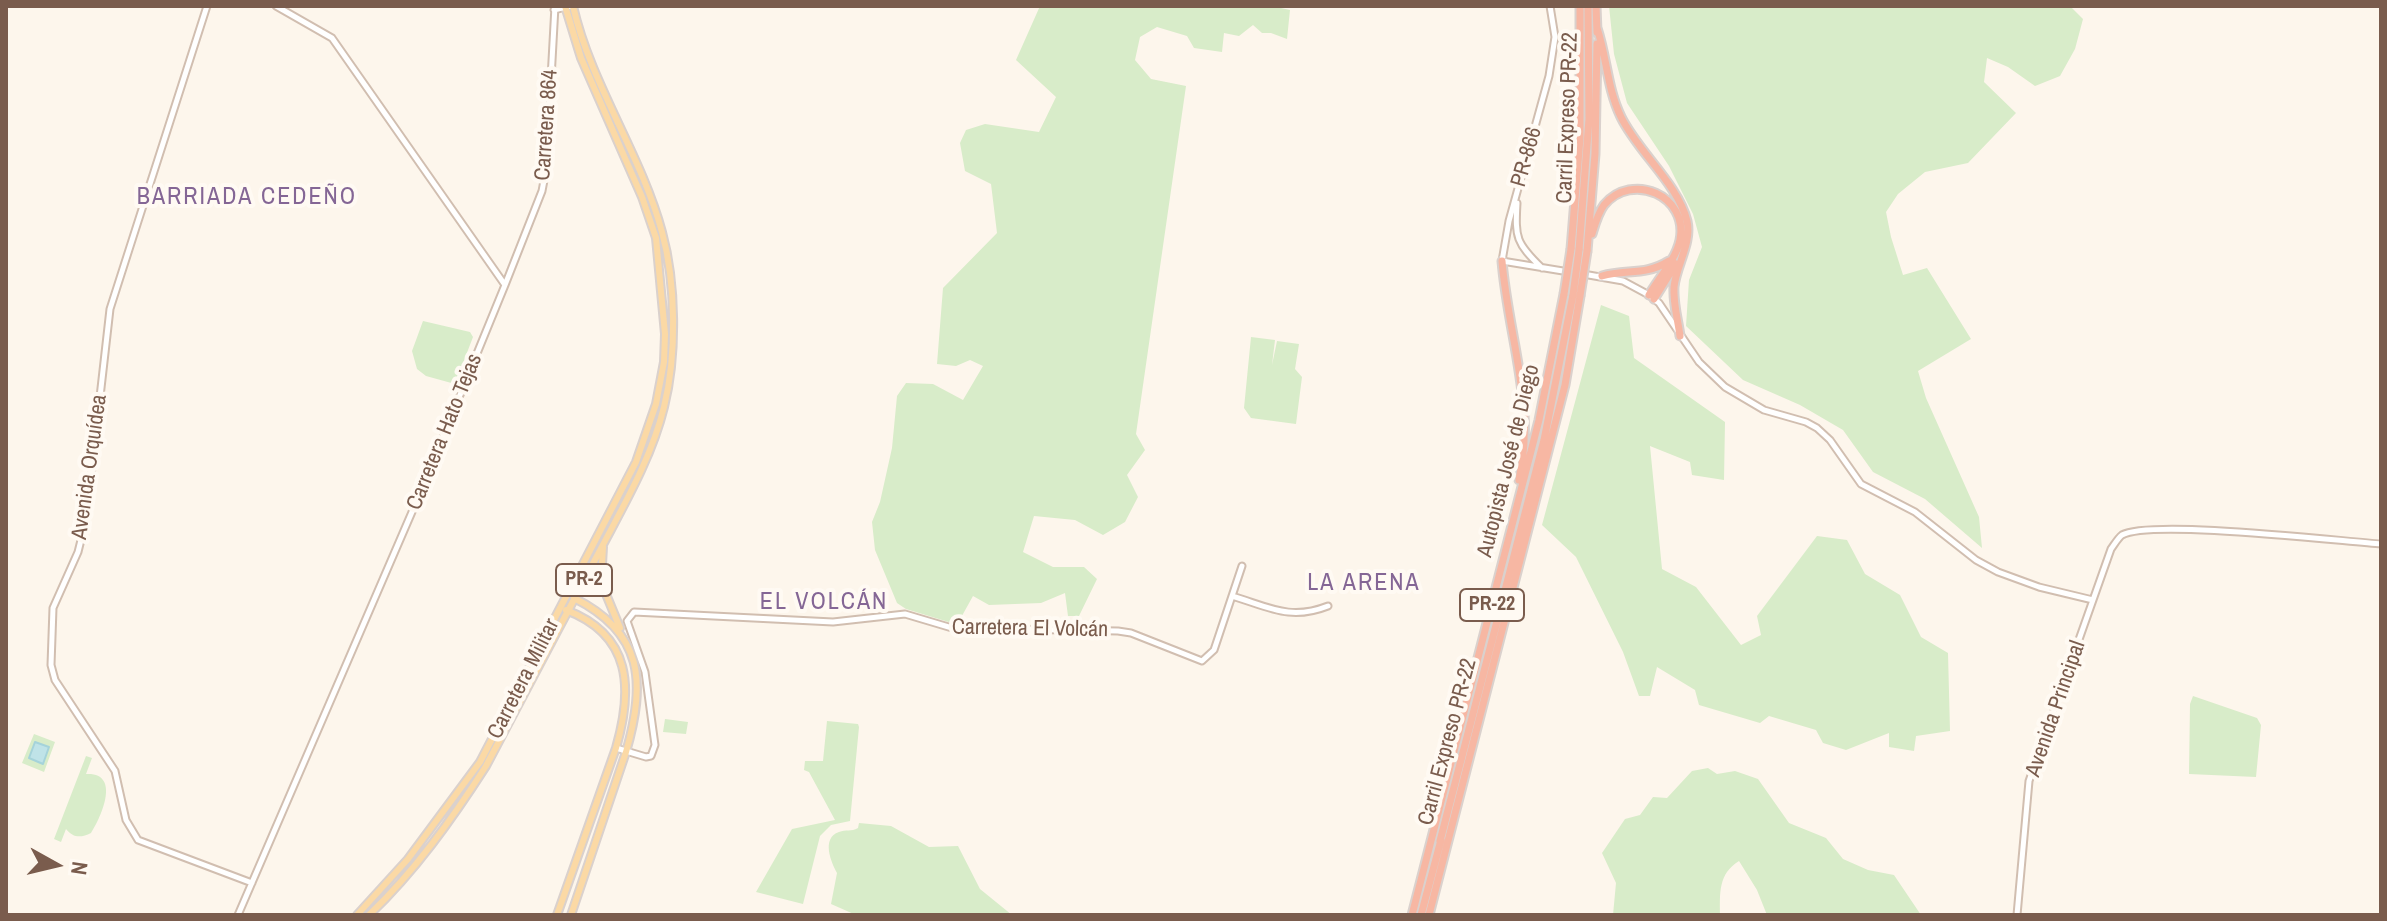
<!DOCTYPE html>
<meta charset="utf-8">
<style>
body{margin:0}
#map{position:relative;width:2387px;height:921px;overflow:hidden;background:#fdf6ec;font-family:"Archivo Narrow",sans-serif}
canvas{display:block}
.frame{position:absolute;inset:0;border:8px solid #7a5c4d;pointer-events:none}
.north{position:absolute;left:16px;top:825px;width:80px;height:80px;-webkit-text-stroke:6px #fffaf3;paint-order:stroke;rotate:98deg;font-size:22px;font-weight:700;line-height:32px;text-align:center;color:#7a5c4d}
.north::after{content:'';display:block;margin:auto;width:28px;height:36px;background:#7a5c4d;clip-path:polygon(50% 0,100% 100%,50% 72%,0 100%)}
</style>
<div id="map">
<canvas width="2387" height="921"></canvas>
<div class="frame"></div>
<div class="north">N</div>
</div>
<script>
const g = document.querySelector('canvas').getContext('2d');
g.lineJoin = 'round';
function fill(path, color) { g.fillStyle = color; g.fill(path, 'evenodd'); }
function stroke(path, color, width, dash) { g.strokeStyle = color; g.lineWidth = width; g.lineCap = dash ? 'butt' : 'round'; g.setLineDash(dash || []); g.stroke(path); }
function label(font, color, halo, rows, align = 'center') {
  g.font = font + ' "Archivo Narrow",sans-serif'; g.lineWidth = 8; g.setLineDash([]); g.textBaseline = 'middle'; g.strokeStyle = halo; g.fillStyle = color; for (const [text, x, y, turn = 0] of rows) {
    g.save(); g.translate(x, y); g.rotate((+turn || 0) * Math.PI / 180); g.textAlign = isNaN(turn) ? turn : align; if (halo) g.strokeText(text, 0, 0); g.fillText(text, 0, 0); g.restore();
  }
}
fill(new Path2D(`
 M1040,6h232l18,4 -3,29 -16,-6h-9l-9,-8 -14,11 -15,-3 -2,19 -28,-4 -7,-12 -30,-9 -17,10 -5,23 16,19 35,7 -50,348 9,16 -18,25 11,22 -13,25 -22,13 -28,-15 -41,-4 -11,36 30,15h31l13,12 -18,37h-11l-3,-23 -24,10 -52,2 -16,-9 -15,27h-6l-46,-14 -9,-6 -22,-53 -3,-28 8,-20 12,-54 5,-52 9,-13 27,1 30,16 20,-34 -13,-6 -14,6 -19,-2 6,-76 54,-55 -6,-49 -26,-13 -5,-28 6,-13 19,-6 54,8 17,-35 -40,-37z
 M1609,6h461l13,13 -8,30 -15,27 -25,10 -27,-19 -21,-9 -3,24 32,31 -48,50 -43,9 -27,22 -12,18 5,25 12,38 24,-7 44,71 -53,32 8,27 53,119 3,31 -57,-49 -52,-27 -30,-42 -43,-25 -57,-25 -57,-54 3,-46 13,-33 -9,-33 -24,-48 -42,-63 -13,-49z
 M1601,305l28,11 5,42 91,64 -1,58 -32,-5 -2,-13 -40,-16 12,123 34,18 45,58 20,-10 -4,-19 60,-80 30,4 18,34 35,21 21,42 27,16 2,78 -34,5 -2,15 -25,-4v-14l-43,17 -23,-7 -7,-13 -47,-14 -9,7 -61,-18 -4,-15 -38,-23 -7,29h-11l-16,-44 -47,-95 -34,-32z
 M423,321l47,11 3,5 -18,47 -29,-8 -9,-7 -5,-18z
 M1251,337l24,3 -3,25 5,-24 22,3 -4,25 7,8 -6,47 -45,-6 -7,-10z
 M2193,696l64,22 4,7 -5,52 -67,-3 1,-70z
 M665,719l23,3 -2,12 -23,-2z
 M827,721l31,3 1,3 -9,94 -19,4 -11,11 -17,68 -47,-12 36,-63 43,-9 -26,-48 -5,-2 1,-9h18z
 M34,734l21,8 -11,30 -22,-9z
 M86,756l6,2 -6,16c35,-2 16,42 5,59 -10,5 -18,5 -25,-4l-5,13 -7,-3z
 M1708,768l9,6 18,-3 23,8 31,44 37,15 17,21 25,11 26,5 27,40h-154l-10,-25 -18,-29c-21,13 -19,32 -19,54h-107l3,-32 -14,-30 23,-34 15,-4 13,-18 14,1 25,-27z
 M859,823l32,3 38,21 29,-1 22,43 32,26h-156l-25,-11 6,-31c-6,-11 -16,-35 2,-41 7,-3 12,0 19,-4z`), '#d8ecc9');
const water = new Path2D(`
 M35,742l14,5 -6,17 -14,-6z`);
fill(water, '#bfe3e8');
stroke(water, '#a5d3da', 2);
const minor = new Path2D(`
 M207,6l-97,303 -24,211 -8,32 -25,56 -2,57 4,15 60,91 11,49 12,20 114,43
 M1550,6l5,31 -6,39 -40,145 -7,40 67,11
 M554,10l16,-4
 M1517,203c-2,35 -1,40 25,65
 M1583,274l40,7 26,14 10,8 40,59 26,25 39,23 42,12 11,6 13,12 31,44 54,28 61,48 22,12 41,15 54,13
 M505,285l37,-94 4,-21 9,-164
 M1232,596c37,11 58,25 96,10
 M616,748l30,9 5,-1 4,-11 -10,-73 -18,-51 7,-9 199,10 72,-8 47,14 166,3 13,2 71,28 12,-11 28,-84
 M238,915l177,-410 90,-220 -173,-247 -56,-32
 M2017,915l12,-134 82,-232c3,-4 7,-11 11,-14 28,-16 216,6 259,9`);
const major = new Path2D(`
 M603,547l-2,35 19,46
 M357,915l51,-56 72,-97 156,-300 20,-58 8,-42 1,-28 -9,-96 -14,-41 -61,-139 -16,-52
 M369,915c46,-44 83,-96 117,-149 37,-70 74,-140 111,-210 25,-48 54,-96 67,-149 13,-52 12,-124 -2,-175 -21,-78 -71,-147 -89,-226
 M557,915l59,-167c17,-59 16,-113 -50,-138
 M571,915l55,-163c20,-69 18,-119 -52,-154`);
const highway = new Path2D(`
 M1596,6l1,26
 M1597,28c10,30 10,60 24,89 17,35 57,67 66,104 5,22 -11,45 -13,66 -1,17 4,33 6,49
 M1592,234c3,-10 6,-21 12,-29 28,-34 85,-9 76,35 -4,19 -21,38 -31,55
 M1571,249l9,-111v-132
 M1579,250l10,-131 -1,-113
 M1587,251l8,-97 2,-110
 M1502,261c6,75 34,144 17,219
 M1602,276c25,-7 43,0 67,-15
 M1654,299l22,-35
 M1440,841l104,-401 29,-145
 M1412,915l127,-495 25,-126
 M1421,915l20,-75
 M1429,915l136,-530 15,-89`);
stroke(minor, '#d1beb0', 9);
stroke(major, '#dad1cd', 10);
stroke(highway, '#dad1cd', 11);
stroke(minor, '#fff', 5);
stroke(major, '#fbd9a5', 6);
stroke(highway, '#f7b7a3', 7);
const highwayBridge = new Path2D(`
 M1564,294l7,-45
 M1573,295l6,-45
 M1580,296l7,-45`);
stroke(highwayBridge, '#dad1cd', 11, []);
stroke(highwayBridge, '#f7b7a3', 7);
for (const [x, y, w] of [
 [584,580,56],
 [1492,605,64]
]) { const box = new Path2D(); box.roundRect(x - w / 2, y - 16, w, 32, 6); g.fillStyle = '#fffaf3'; g.fill(box); stroke(box, '#7a5c4d', 2); }
label('bold 20px', '#7a5c4d', null, [
 ["PR-2",584,580],
 ["PR-22",1492,605]
]);
label('22px', '#7a5c4d', '#fffaf3', [
 ["Carril Expreso PR-22",1568,118,-88],
 ["Carretera 864",547,125,-86],
 ["PR-866",1527,157,-74],
 ["Carretera Hato Tejas",445,432,-68],
 ["Autopista José de Diego",1509,461,-76],
 ["Avenida Orquídea",90,467,-82],
 ["Carretera El Volcán",1030,629,1],
 ["Carretera Militar",524,679,-63],
 ["Avenida Principal",2056,709,-71],
 ["Carril Expreso PR-22",1448,742,-75]
]);
g.letterSpacing = '2px';
label('24px', '#846695', '#fffaf3', [
 ["BARRIADA CEDEÑO",247,198],
 ["LA ARENA",1364,584],
 ["EL VOLCÁN",824,603]
]);
g.letterSpacing = '0px';
</script>
